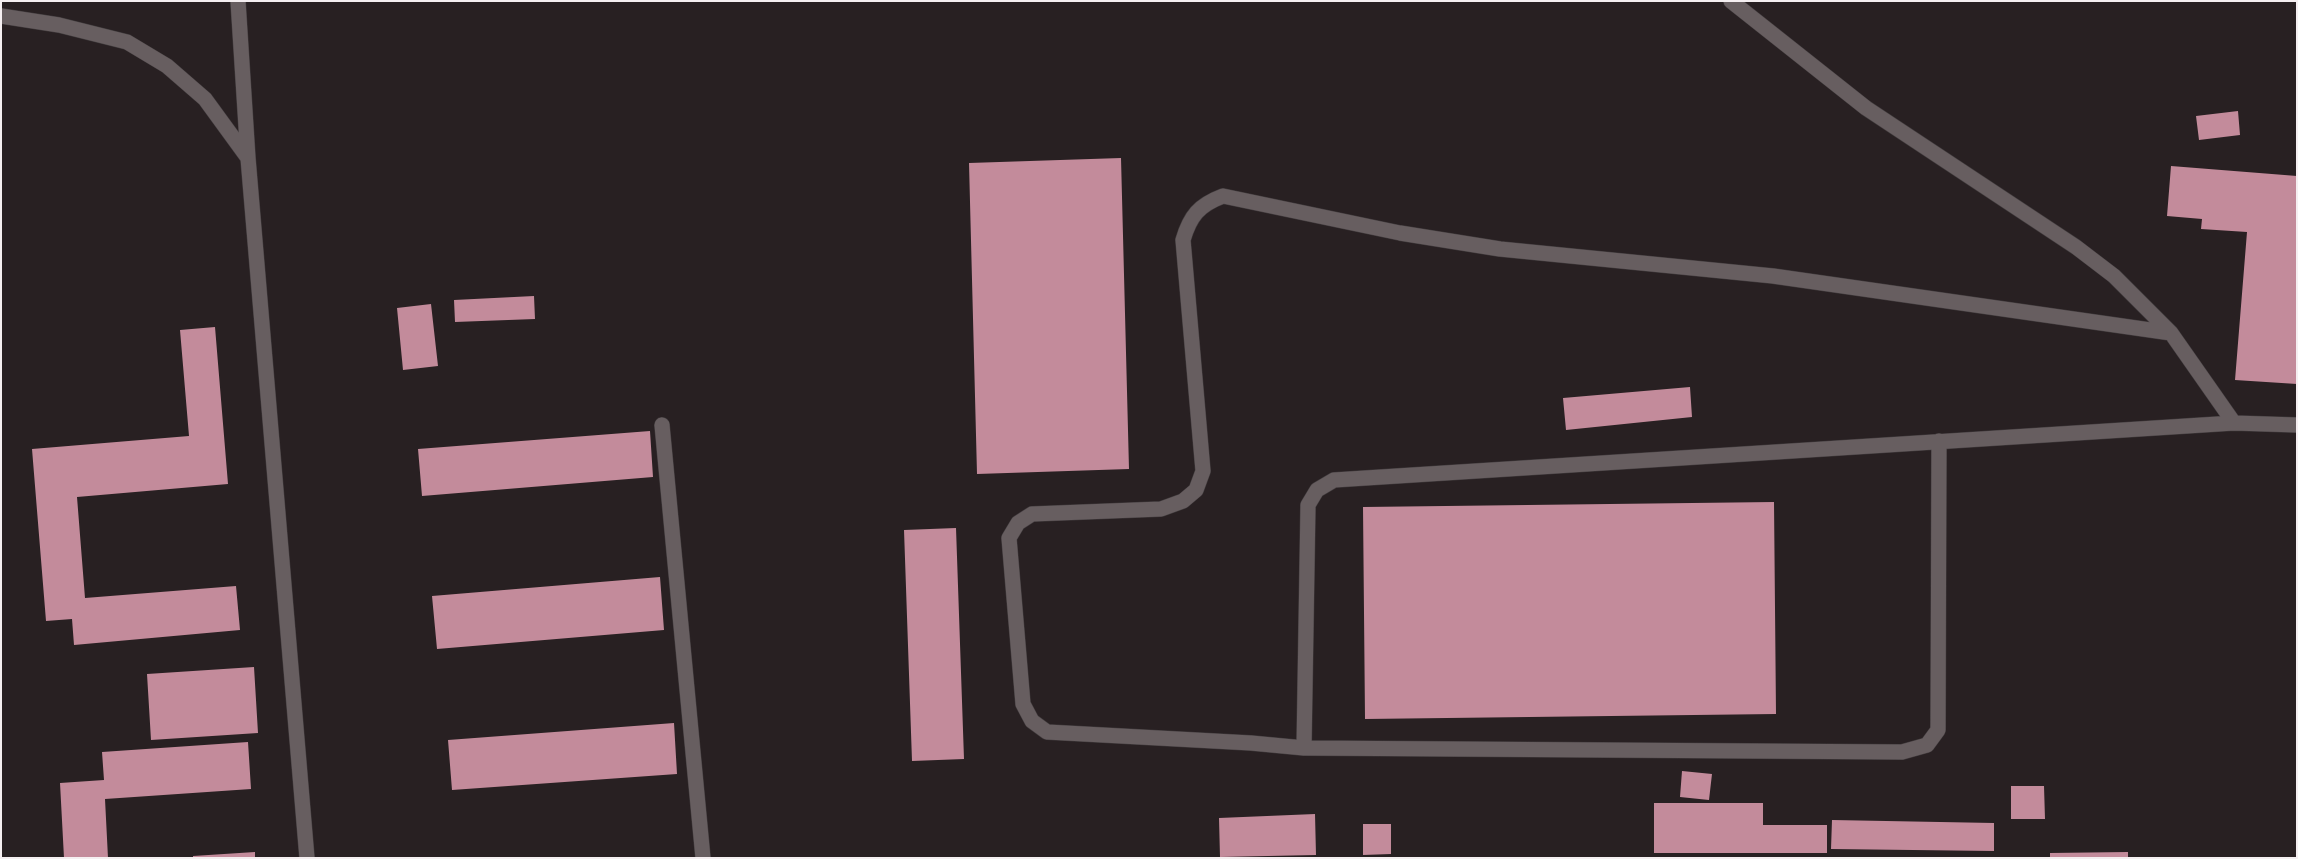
<!DOCTYPE html>
<style>
body{margin:0}
#map{position:relative;width:2298px;height:859px;overflow:hidden;background:#282022;font-family:Helvetica,sans-serif}
canvas{display:block}
.frame{position:absolute;inset:0;border:2px solid #f5eff1;pointer-events:none}
</style>
<div id="map">
<canvas width="2298" height="859"></canvas>
<div class="frame"></div>
</div>
<script>
const g = document.querySelector('canvas').getContext('2d');
g.lineJoin = 'round';
function fill(path, color) { g.fillStyle = color; g.fill(path, 'evenodd'); }
function stroke(path, color, width, dash) { g.strokeStyle = color; g.lineWidth = width; g.lineCap = dash ? 'butt' : 'round'; g.setLineDash(dash || []); g.stroke(path); }
fill(new Path2D(`
 M2238,111l2,24 -41,5 -3,-24z
 M1121,158l8,311 -152,5 -8,-311z
 M2171,166l126,10v208l-62,-4 12,-148 -46,-3 1,-10 -35,-3z
 M534,296l1,23 -80,3 -1,-22z
 M431,304l7,62 -35,4 -6,-62z
 M215,327l13,157 -151,13 8,101 151,-12 4,44 -166,15 -2,-26 -26,2 -14,-172 157,-13 -9,-106z
 M1690,387l2,30 -126,13 -3,-32z
 M650,431l3,46 -231,19 -4,-47z
 M1774,502l2,212 -411,5 -2,-212z
 M956,528l8,231 -52,2 -8,-231z
 M660,577l4,53 -227,19 -5,-53z
 M254,667l4,66 -107,7 -4,-66z
 M674,723l3,51 -225,16 -4,-50z
 M248,742l3,47 -146,10 3,59h-44l-4,-75 44,-3 -2,-28z
 M1682,771l30,3 -3,26 -29,-3z
 M2011,786h33l1,33h-34z
 M1654,803h109v22h64v28h-173z
 M1315,814l1,41 -96,2 -1,-39z
 M1832,820l162,3v28l-163,-2z
 M1363,824h28v30l-28,1z
 M255,852v6h-62v-2z
 M2128,852v6h-78v-5z`), '#c38b9b');
const service = new Path2D(`
 M238,1l10,157
 M1731,1l135,107 210,139 38,29 57,57 63,90
 M1,16l58,9 68,17 40,24 38,33 43,59 59,700
 M662,425l41,433
 M1939,441l-1,289 -11,15 -25,7 -598,-4 -53,-5 -204,-11 -15,-11 -9,-17 -14,-166 9,-15 14,-9 129,-5 22,-8 13,-11 7,-19 -20,-231c7,-24 16,-35 40,-44l177,37 100,16 273,27 398,57
 M1304,748l4,-243 9,-15 17,-10 900,-57 63,2`);
stroke(service, '#423c3e', 16);
stroke(service, '#675e60', 15);
</script>
